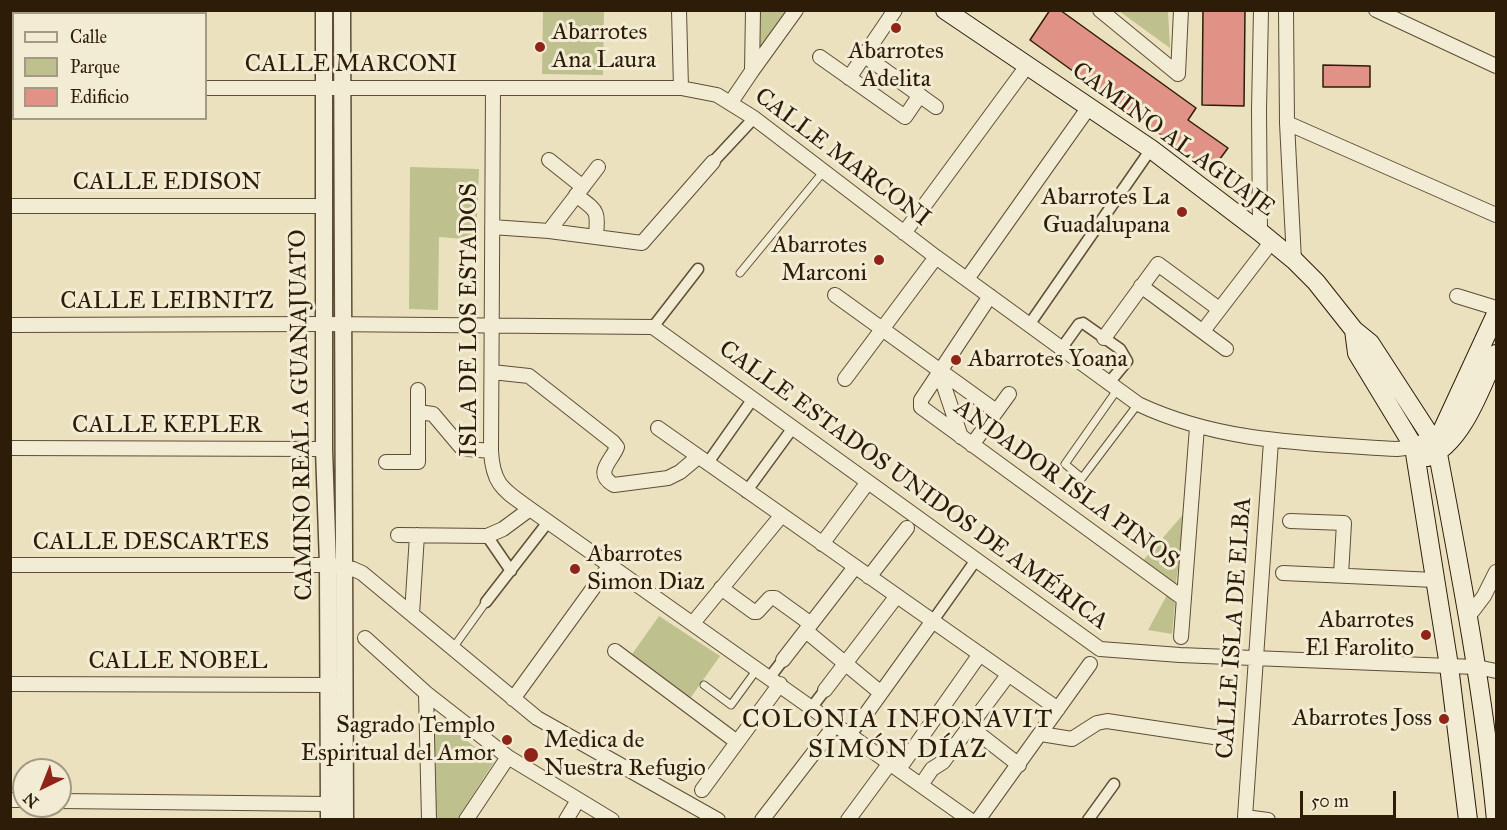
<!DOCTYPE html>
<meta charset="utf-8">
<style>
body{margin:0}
#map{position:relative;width:1507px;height:830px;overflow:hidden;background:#ece1bf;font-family:"IM FELL Great Primer",serif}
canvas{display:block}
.frame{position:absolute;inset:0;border:12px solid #2d1c07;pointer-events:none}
.legend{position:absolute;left:12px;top:12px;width:195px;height:108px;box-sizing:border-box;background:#f3ecd5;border:2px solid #a49983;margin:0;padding:8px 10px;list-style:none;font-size:18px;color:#2d1c07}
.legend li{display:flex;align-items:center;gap:12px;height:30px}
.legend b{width:30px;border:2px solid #a49983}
.north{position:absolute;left:12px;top:758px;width:60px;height:60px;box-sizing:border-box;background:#f3ecd5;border:2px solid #a49983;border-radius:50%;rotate:223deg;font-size:16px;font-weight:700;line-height:24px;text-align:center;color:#2d1c07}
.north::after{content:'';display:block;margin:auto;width:21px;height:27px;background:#8f2418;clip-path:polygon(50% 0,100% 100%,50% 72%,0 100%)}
.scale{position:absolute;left:1300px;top:791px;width:96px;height:27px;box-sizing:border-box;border:3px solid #2d1c07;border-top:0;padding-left:8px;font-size:18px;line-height:21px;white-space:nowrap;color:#2d1c07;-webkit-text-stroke:4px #f3ecd5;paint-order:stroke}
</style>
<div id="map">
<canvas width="1507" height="830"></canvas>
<div class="frame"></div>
<ul class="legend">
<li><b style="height:8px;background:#f3ecd5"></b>Calle</li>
<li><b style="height:16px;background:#bec18e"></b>Parque</li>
<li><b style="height:16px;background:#e19286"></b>Edificio</li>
</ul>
<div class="north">N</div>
<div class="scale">50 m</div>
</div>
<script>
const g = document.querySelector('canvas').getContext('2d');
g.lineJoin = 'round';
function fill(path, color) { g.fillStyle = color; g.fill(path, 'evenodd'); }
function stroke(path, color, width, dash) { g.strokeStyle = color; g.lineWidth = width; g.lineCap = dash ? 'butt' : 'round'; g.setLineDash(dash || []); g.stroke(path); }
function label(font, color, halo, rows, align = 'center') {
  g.font = font + ' "IM FELL Great Primer",serif'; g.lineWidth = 6; g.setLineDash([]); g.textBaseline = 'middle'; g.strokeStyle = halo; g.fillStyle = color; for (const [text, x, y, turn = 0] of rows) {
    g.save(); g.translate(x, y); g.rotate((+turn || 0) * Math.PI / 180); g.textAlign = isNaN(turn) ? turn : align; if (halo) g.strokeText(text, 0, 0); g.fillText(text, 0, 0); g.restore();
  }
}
fill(new Path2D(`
 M543,11h61l-1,64 -61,-1z
 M759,11h27l4,3 -31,43z
 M1119,11h49l2,37z
 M410,167l69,2 -3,71 -37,-3 -1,73 -29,-1z
 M1187,510l-12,78 -34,-25z
 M1167,595l8,8 -3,31 -24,-4z
 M659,616l61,40 -31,44 -59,-43z
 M434,715l60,47 -37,57h-21z`), '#bec18e');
const building = new Path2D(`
 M1050,10h10l136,98 -8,12 40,28 -17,23 -181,-131z
 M1203,10h42l-1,96 -42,-1z
 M1323,65l47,1v21h-47z`);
fill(building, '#e19286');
stroke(building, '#2d1c07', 1.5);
const service = new Path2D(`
 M740,273l84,-102
 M1117,390l-52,74 17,14 56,-74
 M453,648l33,-46
 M704,685l27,20 27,-37`);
const pedestrian = new Path2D(`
 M713,162l41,-44
 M1029,325l122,-176
 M653,327l45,-58
 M1061,349l18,-25 4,-1 37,26 7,12 -19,23
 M707,464l45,-64
 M746,492l46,-63
 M487,536l24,35
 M486,602l62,-80
 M932,622l44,-62
 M770,677l13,-17
 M812,707l13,-17
 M851,735l12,-17
 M1088,820l26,-36`);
const minor = new Path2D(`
 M679,10l2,78
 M1100,10l78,64
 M1286,10l1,113 7,137
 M1376,10l120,56
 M865,56l71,51
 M820,57l85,60 15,-22
 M752,71l44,-61
 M1178,74l3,-64
 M849,78l46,-68
 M10,87h4
 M206,88h475l36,7 37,23 182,139 202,147c83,39 169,39 259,45l17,-2
 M493,88l-2,363c2,35 13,39 39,58l440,311
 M731,102l21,-31 1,-61
 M1287,123l209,92
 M549,160l34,27
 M576,195c22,17 22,14 20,42
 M10,206h314
 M492,227l57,4 93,12 71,-81
 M549,231l49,-64
 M1260,232l-1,-122 2,-100
 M904,233l123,-167
 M967,279l122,-172
 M1141,286l85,63
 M835,295l161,116
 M990,296l-69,104v7l263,192
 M1457,296l39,12
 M10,325l314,-1 329,3 447,322 80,6 269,11 28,1 19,4
 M1203,331l69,-90
 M1104,338l54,-74 61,45
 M939,371l22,66
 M492,372l37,4 84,66 4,5c-5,14 -24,26 -3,38l54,-7 12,-6 18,-15
 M845,379l91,-122
 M418,412l15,2 27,32 8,3 23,2
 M658,428l400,281
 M972,445l37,-51
 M10,448l314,1
 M386,462h32v-72
 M1290,521l54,2 -3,52
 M398,535l89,1 16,-7 27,-20
 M822,544l46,-62
 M10,565h318l25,4 9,4 175,145 181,102
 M1283,573l152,7
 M869,577l38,-49
 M721,588l33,24h3l13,-14h5l36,26
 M412,614l5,-79
 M1468,617l16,-21 12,-24
 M693,623l88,-107
 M806,631l75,62
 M1181,637l16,-210
 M365,638l61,55 82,64 104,63
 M615,651l122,91
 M783,660l72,-93
 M10,684l326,1
 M825,690l71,-93
 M426,693l3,127
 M513,699l97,-134
 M863,718l69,-96
 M969,726l50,39
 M1041,734l31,5 25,-16 10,-2 120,18
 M899,769l81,-115
 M921,785l11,-16 11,-7 65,-87
 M702,790l78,-106
 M10,800h14
 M60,801l269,3
 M466,820l42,-63
 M566,820l12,-20
 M762,820l74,-96
 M848,820l42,-57
 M978,820l112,-156
 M1268,820l-23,-3 26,-376`);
const tertiary = new Path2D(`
 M324,10v439l4,116 1,255
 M342,10l3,810`);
const secondary = new Path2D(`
 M945,10l206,139 109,83 34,28 22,22 38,48 16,13 63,97 5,14c23,121 46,242 58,366
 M1354,330l3,23 57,94 35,219 19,154
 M1422,444l11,-4 8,-7 55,-119
 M1427,457c35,-12 55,-72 69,-103`);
stroke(service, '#5d4d35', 9);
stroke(pedestrian, '#5d4d35', 13);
stroke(minor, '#5d4d35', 16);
stroke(tertiary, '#5d4d35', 19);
stroke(secondary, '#2d1c07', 20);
stroke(service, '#f3ecd5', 7);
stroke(pedestrian, '#f3ecd5', 10);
stroke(minor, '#f3ecd5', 14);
stroke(tertiary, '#f3ecd5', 16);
stroke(secondary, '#f3ecd5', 18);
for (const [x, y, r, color] of [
 [896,28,6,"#8f2418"],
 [540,47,6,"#8f2418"],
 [1182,212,6,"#8f2418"],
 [879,260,6,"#8f2418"],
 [956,360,6,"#8f2418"],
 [575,569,6,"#8f2418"],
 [1426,635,6,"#8f2418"],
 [1444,719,6,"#8f2418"],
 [507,740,6,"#8f2418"],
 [531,755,8,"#8f2418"]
]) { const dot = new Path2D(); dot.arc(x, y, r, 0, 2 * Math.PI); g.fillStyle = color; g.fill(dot); stroke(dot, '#f3ecd5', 2); }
label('24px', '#2d1c07', '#f3ecd5', [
 ["Abarrotes",552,33,"left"],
 ["Ana Laura",552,61,"left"],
 ["Abarrotes",896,52,"center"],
 ["Adelita",896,80,"center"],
 ["Abarrotes La",1170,198],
 ["Guadalupana",1170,226],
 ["Abarrotes",867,246],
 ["Marconi",867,274],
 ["Abarrotes Yoana",968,360,"left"],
 ["Abarrotes",587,555,"left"],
 ["Simon Diaz",587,583,"left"],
 ["Abarrotes",1414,621],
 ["El Farolito",1414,649],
 ["Abarrotes Joss",1432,719],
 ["Sagrado Templo",495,726],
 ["Espiritual del Amor",495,754],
 ["Medica de",544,741,"left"],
 ["Nuestra Refugio",544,769,"left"]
], 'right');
label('24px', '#2d1c07', '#f3ecd5', [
 ["CALLE MARCONI",351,65],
 ["CAMINO AL AGUAJE",1173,140,36],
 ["CALLE MARCONI",842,158,37],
 ["CALLE EDISON",167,183],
 ["CALLE LEIBNITZ",167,302],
 ["ISLA DE LOS ESTADOS",470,320,-90],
 ["CAMINO REAL A GUANAJUATO",302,415,-91],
 ["CALLE KEPLER",167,426],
 ["ANDADOR ISLA PINOS",1066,485,36],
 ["CALLE ESTADOS UNIDOS DE AMÉRICA",913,486,36],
 ["CALLE DESCARTES",151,543],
 ["CALLE ISLA DE ELBA",1235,628,-86],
 ["CALLE NOBEL",178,662]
]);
g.letterSpacing = '1.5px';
label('26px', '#2d1c07', '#f3ecd5', [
 ["COLONIA INFONAVIT",898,721],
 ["SIMÓN DÍAZ",898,751]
]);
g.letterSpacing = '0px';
</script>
